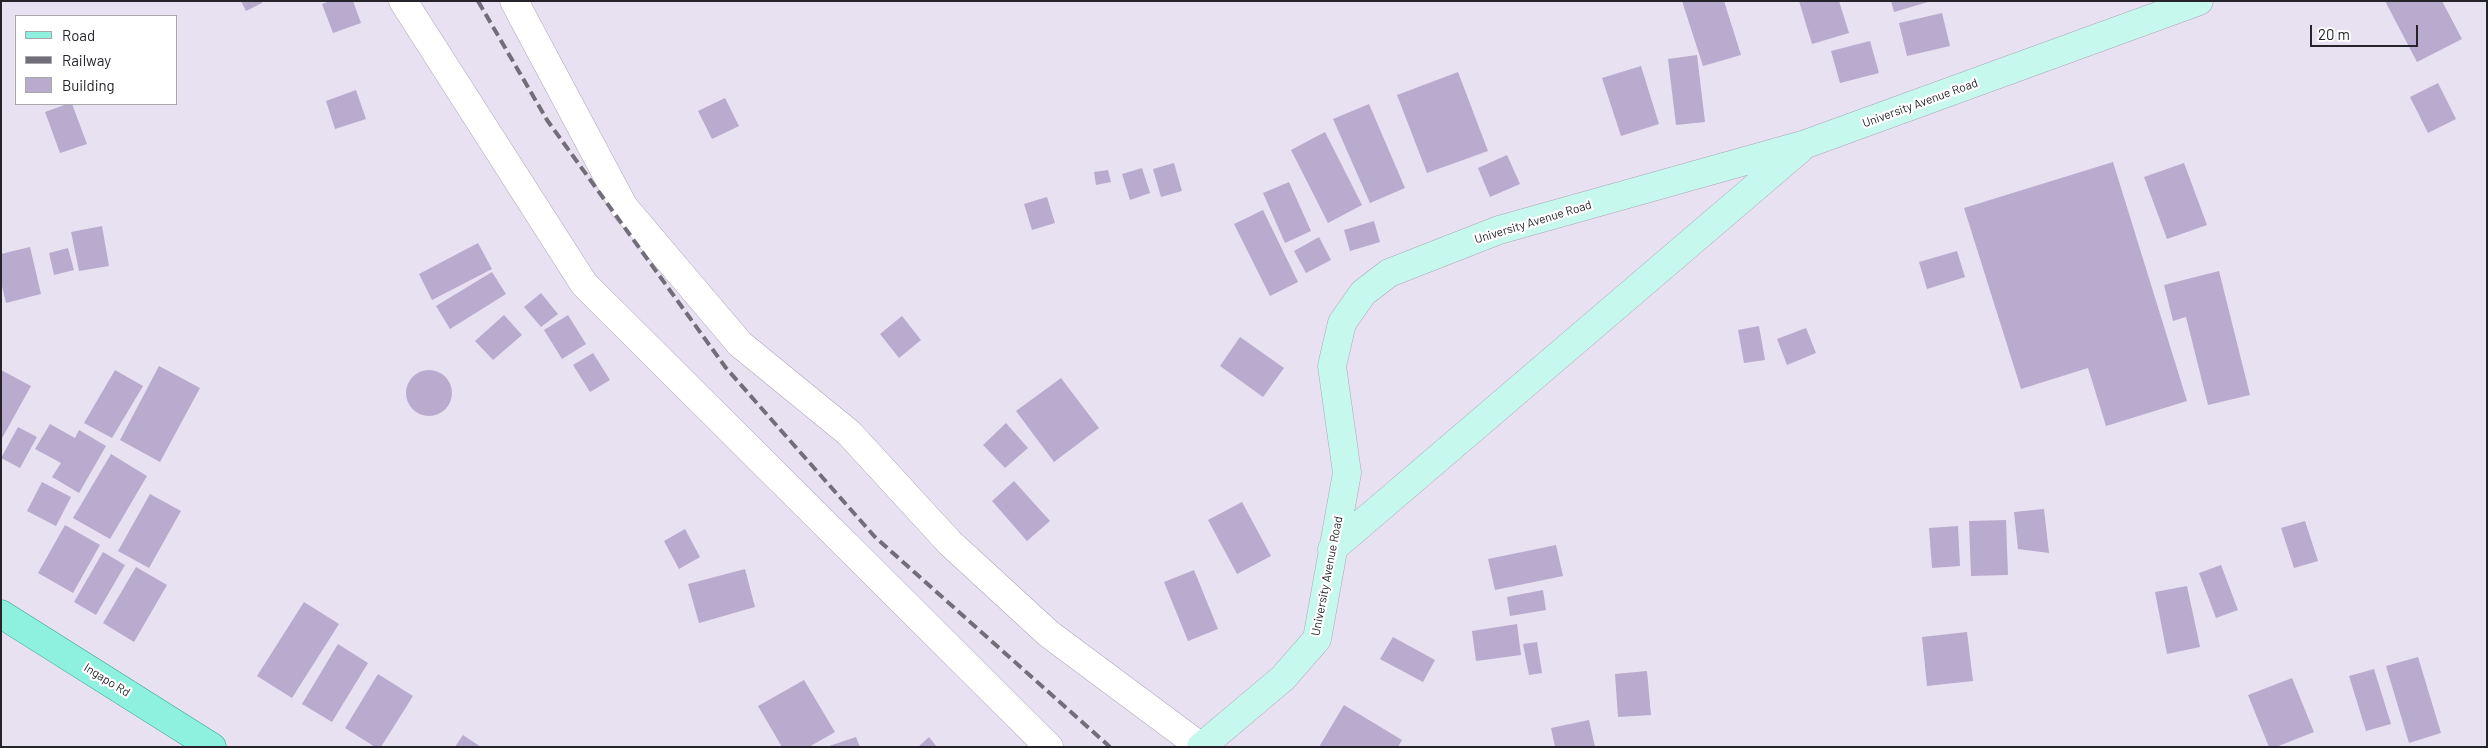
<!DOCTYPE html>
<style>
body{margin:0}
#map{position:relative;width:2488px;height:748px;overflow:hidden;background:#e8e1f2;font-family:Barlow,sans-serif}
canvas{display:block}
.frame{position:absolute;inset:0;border:2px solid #26242a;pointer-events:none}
.legend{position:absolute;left:15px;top:15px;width:162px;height:90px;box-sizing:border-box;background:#fff;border:1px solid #a8a7aa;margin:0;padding:6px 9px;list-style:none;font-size:15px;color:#26242a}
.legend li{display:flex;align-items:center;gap:10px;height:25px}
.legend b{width:25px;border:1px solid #a8a7aa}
.scale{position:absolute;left:2310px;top:25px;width:108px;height:22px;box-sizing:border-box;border:2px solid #26242a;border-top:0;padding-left:6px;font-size:15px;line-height:18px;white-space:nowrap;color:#26242a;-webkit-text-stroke:4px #fff;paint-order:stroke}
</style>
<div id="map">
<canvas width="2488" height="748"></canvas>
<div class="frame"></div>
<ul class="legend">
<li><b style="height:6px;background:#8ef0de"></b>Road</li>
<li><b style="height:6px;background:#726e79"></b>Railway</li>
<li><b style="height:14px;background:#b9abcd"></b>Building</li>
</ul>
<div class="scale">20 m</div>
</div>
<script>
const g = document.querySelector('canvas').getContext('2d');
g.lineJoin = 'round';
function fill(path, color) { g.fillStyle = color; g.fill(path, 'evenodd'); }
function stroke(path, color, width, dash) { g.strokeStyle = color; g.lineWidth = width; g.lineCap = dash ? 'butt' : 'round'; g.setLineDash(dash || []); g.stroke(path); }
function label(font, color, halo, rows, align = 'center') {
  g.font = font + ' Barlow,sans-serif'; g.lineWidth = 4.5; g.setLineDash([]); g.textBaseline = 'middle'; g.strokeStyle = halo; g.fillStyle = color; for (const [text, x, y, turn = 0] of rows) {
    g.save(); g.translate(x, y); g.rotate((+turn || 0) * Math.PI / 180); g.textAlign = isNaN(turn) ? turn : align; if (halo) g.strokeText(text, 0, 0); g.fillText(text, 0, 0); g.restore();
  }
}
fill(new Path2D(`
 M241,1h20l1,2 -16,8z
 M330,1h23l8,22 -28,10 -11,-29z
 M1682,1h42l17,54 -38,11z
 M1799,1h40l10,32 -37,11z
 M1891,1h37v1l-34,10z
 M2385,1h57l20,38 -45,23z
 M1942,13l8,33 -43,10 -8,-33z
 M1870,41l9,32 -39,10 -9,-32z
 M1697,55l8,67 -29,3 -8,-66z
 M1641,66l18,58 -38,12 -19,-58z
 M1458,72l30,79 -61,22 -30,-78z
 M2438,83l18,36 -28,14 -18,-36z
 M356,90l10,29 -31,10 -9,-28z
 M725,98l14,28 -27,13 -14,-28z
 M67,104h5l15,40 -27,9 -15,-41z
 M1369,104l36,84 -35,15 -37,-84z
 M1325,132l37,73 -34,18 -37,-73z
 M1507,155l13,29 -30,13 -12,-29z
 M2113,162l74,239 -81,25 -18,-58 -67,21 -57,-181z
 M1174,163l8,28 -21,6 -8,-28z
 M2184,163l23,62 -40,14 -23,-62z
 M1142,168l8,25 -20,7 -8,-26z
 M1108,170l3,12 -15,3 -2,-13z
 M1289,182l22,49 -26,12 -22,-50z
 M1047,197l8,26 -23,7 -8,-26z
 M1263,210l35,72 -28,14 -36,-72z
 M1374,221l6,21 -30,9 -6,-21z
 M102,226l7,40 -30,5 -8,-39z
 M1319,237l12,23 -25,13 -12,-22z
 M478,243l14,26 -60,31 -13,-26z
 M30,247l11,47 -35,9 -5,-21v-28z
 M68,248l6,22 -20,5 -5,-22z
 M1957,251l8,26 -38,12 -8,-27z
 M2219,271l31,124 -42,10 -22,-88 -13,4 -9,-36z
 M492,272l14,22 -56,35 -14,-23z
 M541,293l17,21 -17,13 -17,-20z
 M504,315l18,20 -29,25 -18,-19z
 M568,315l18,29 -24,15 -18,-29z
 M902,316l19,24 -22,18 -19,-24z
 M1759,326l6,34 -21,3 -6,-33z
 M1806,328l10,25 -29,12 -10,-26z
 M1240,337l44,31 -21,29 -43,-31z
 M593,353l17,27 -20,12 -17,-27z
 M159,366l41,22 -40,74 -40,-22z
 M1,370l30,16 -30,54z
 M115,370l28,16 -31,52 -28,-15z
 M406 393a23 23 0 1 1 46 0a23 23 0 1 1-46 0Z
 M1061,378l38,50 -45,34 -38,-51z
 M1006,423l22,25 -23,20 -22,-23z
 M50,424l25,14 4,-8 27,16 -27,47 -27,-16 9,-14 -26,-14z
 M18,427l19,10 -17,31 -19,-10z
 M111,454l36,22 -37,63 -37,-21z
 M1014,481l36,40 -23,20 -35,-40z
 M42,482l29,15 -15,29 -29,-15z
 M150,494l31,17 -32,57 -31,-17z
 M1242,502l29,54 -34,18 -29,-54z
 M2044,509l5,44 -31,-4 -4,-37z
 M2006,520l2,55 -37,1 -2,-55z
 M2305,521l13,40 -24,7 -13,-40z
 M65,525l35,20 -27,48 -35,-20z
 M1958,526l2,40 -28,2 -3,-40z
 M685,529l15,28 -21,12 -15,-28z
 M1556,545l7,31 -68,14 -7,-31z
 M103,552l22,13 -29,50 -22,-13z
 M2221,565l17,45 -22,8 -17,-45z
 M136,567l31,18 -33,57 -31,-19z
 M745,569l10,38 -56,16 -11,-39z
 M1194,570l24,59 -30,12 -24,-59z
 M2187,586l13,61 -33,7 -12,-62z
 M1543,590l3,20 -36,6 -3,-19z
 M304,602l35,22 -47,74 -35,-22z
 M1517,624l4,31 -45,6 -4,-30z
 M1967,632l6,49 -46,5 -5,-49z
 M1393,637l42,23 -12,22 -43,-23z
 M1537,642l5,31 -13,2 -6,-31z
 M338,644l30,19 -36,59 -30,-18z
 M2418,657l23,76 -32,10 -23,-77z
 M2374,669l17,55 -25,7 -17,-55z
 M1647,671l4,44 -33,2 -3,-43z
 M378,674l35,22 -32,51h-6l-30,-19z
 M2292,678l22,54 -38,15h-7l-21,-52z
 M804,680l31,52 -26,15h-27l-24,-41z
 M1344,705l58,35 -4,7h-79z
 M1589,720l6,27h-40l-4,-19z
 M463,735l18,12h-26z
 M856,737l4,10h-31v-1z
 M929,737l8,10h-19z`), '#b9abcd');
const street = new Path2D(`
 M403,1l181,283 465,463
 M514,1l110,206 116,137 109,89 101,110 99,91 152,113`);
const secondary = new Path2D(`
 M1332,549l468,-400
 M1201,747l82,-69 34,-39 30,-166 -15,-107 10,-43 21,-30 26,-20 110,-43 307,-86 393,-143`);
const primary = new Path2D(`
 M1,614l211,133`);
stroke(street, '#aca6b6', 29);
stroke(secondary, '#aca6b6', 29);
stroke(primary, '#38a291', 29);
stroke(street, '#fff', 28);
stroke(secondary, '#c6f8ee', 28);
stroke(primary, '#8ef0de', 28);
stroke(new Path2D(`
 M478,1l69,119 179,248 149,169 235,210`), '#726e79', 4, [10, 5]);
label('12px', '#26242a', '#fff', [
 ["University Avenue Road",1920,103,-20],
 ["University Avenue Road",1533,222,-17],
 ["University Avenue Road",1327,576,-79],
 ["Ingapo Rd",107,680,32]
]);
</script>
